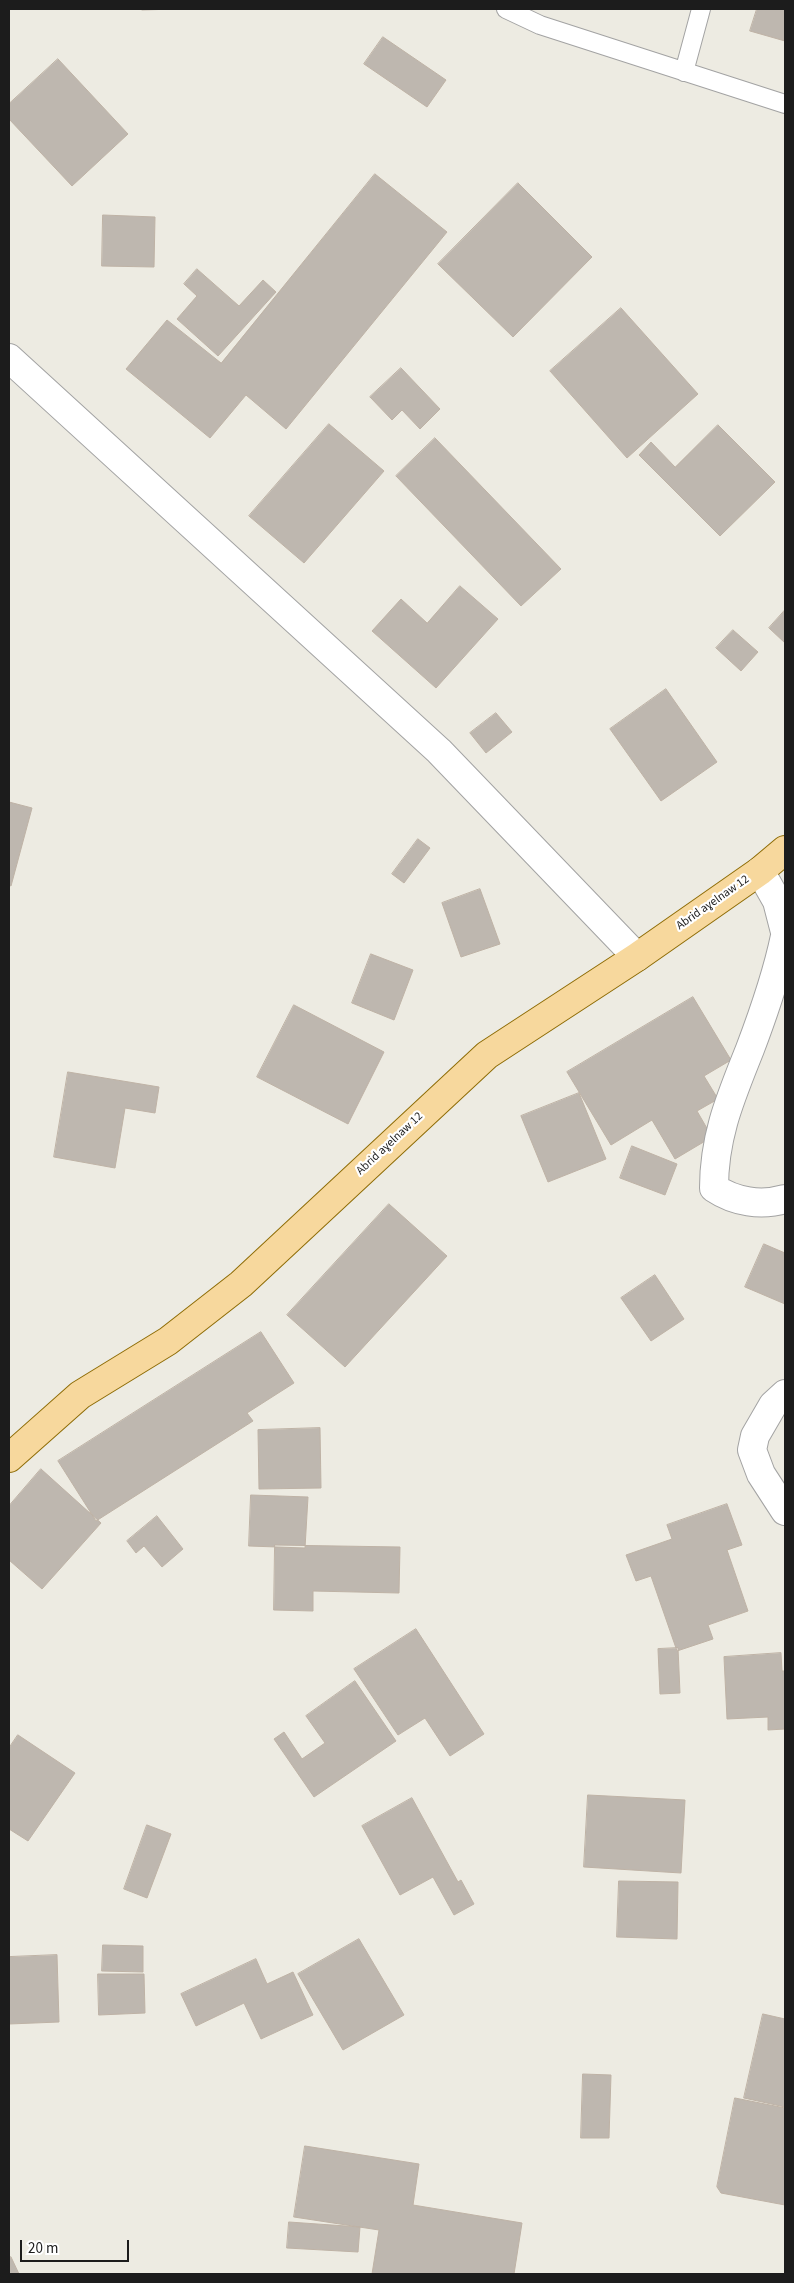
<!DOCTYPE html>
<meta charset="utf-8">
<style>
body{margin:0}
#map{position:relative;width:794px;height:2283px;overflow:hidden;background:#edebe2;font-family:"Source Sans 3",sans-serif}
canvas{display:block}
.frame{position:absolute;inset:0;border:10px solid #1c1c1c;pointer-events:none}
.scale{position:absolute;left:20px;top:2240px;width:109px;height:22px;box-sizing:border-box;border:2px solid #1c1c1c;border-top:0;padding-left:6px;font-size:15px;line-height:18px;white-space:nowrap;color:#1c1c1c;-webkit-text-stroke:4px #fff;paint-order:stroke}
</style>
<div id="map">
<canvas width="794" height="2283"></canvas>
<div class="frame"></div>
<div class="scale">20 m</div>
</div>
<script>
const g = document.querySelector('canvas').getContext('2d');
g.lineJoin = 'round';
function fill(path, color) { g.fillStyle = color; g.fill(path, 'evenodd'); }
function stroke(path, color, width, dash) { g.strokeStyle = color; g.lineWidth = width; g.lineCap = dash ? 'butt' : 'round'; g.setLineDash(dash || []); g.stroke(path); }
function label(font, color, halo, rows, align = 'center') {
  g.font = font + ' "Source Sans 3",sans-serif'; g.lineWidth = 4.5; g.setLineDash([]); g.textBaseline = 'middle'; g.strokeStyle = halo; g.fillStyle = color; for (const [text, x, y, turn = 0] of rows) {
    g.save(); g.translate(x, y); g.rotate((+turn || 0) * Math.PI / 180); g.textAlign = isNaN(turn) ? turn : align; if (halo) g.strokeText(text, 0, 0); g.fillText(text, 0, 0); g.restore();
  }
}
const building = new Path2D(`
 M142,9h34l-34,1z
 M757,9h28v32l-35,-10z
 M383,37l63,43 -19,27 -63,-43z
 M58,59l70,75 -56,52 -63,-67v-15z
 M375,174l72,58 -161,197 -40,-34 -36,43 -84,-69 41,-49 54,43z
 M518,183l74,74 -79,80 -75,-73z
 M103,215l52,2 -1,50 -52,-1z
 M197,269l42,37 24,-26 13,12 -58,64 -41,-37 20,-23 -13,-12z
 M621,308l77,86 -71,64 -77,-87z
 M401,368l39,41 -20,20 -18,-19 -10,10 -22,-23z
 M329,424l55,47 -80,92 -55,-47z
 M718,425l57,57 -55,54 -81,-81 12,-13 24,25z
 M435,438l126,131 -40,37 -125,-130z
 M460,586l38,33 -62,69 -64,-57 29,-32 26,24z
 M785,610v33l-16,-15z
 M733,630l25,22 -17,19 -25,-23z
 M666,689l51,73 -56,39 -51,-72z
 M496,713l16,19 -26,21 -16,-20z
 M9,802l23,6 -21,78 -2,-1z
 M418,839l12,9 -26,35 -12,-9z
 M480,889l20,55 -39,13 -19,-54z
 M371,954l42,16 -19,50 -42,-17z
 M693,997l38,63 -27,16 14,23 -21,12 15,26 -37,22 -23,-39 -41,25 -44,-73z
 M294,1005l90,47 -36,72 -91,-47z
 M68,1072l91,15 -4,26 -30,-5 -10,60 -61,-11z
 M579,1093l27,66 -58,23 -27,-66z
 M632,1146l45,18 -12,31 -45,-17z
 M389,1204l58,52 -102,111 -58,-52z
 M764,1244l21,9v51l-40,-17z
 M655,1275l29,44 -33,22 -30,-43z
 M261,1332l33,51 -47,30 6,8 -157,100 -38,-60z
 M320,1428l1,60 -62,1 -1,-59z
 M41,1469l60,54 -59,66 -33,-29v-54z
 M251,1495l57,2 -3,51 -56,-2z
 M727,1504l15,41 -15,5 21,61 -40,14 5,14 -36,12 -26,-75 -15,5 -10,-26 46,-16 -5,-14z
 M157,1516l26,33 -21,18 -18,-21 -8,7 -9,-12z
 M275,1545l125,2 -1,46 -86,-2v20l-39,-1z
 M416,1629l68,105 -34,22 -25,-38 -27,17 -44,-66z
 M678,1648l2,45 -20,1 -2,-45z
 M781,1653l1,18h3v58l-17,1v-13l-41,2 -3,-62z
 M355,1681l41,60 -82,56 -40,-58 10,-7 18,27 23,-16 -19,-27z
 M18,1735l57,38 -47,68 -19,-12v-81z
 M588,1795l97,5 -4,73 -97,-6z
 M412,1798l46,84 3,-2 13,24 -20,11 -21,-38 -33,18 -38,-69z
 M147,1825l24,9 -24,64 -23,-9z
 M619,1881l59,1 -1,57 -60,-2z
 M359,1939l45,76 -61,35 -45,-76z
 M103,1945l40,1v26l-41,-1z
 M57,1955l2,67 -50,2v-67z
 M256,1959l11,25 26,-12 20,43 -52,24 -17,-36 -48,23 -15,-32z
 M98,1974h46l1,39 -46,2z
 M763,2014l22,5v88l-41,-9z
 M583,2074l28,1 -2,63h-28z
 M735,2098l50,10v97l-64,-12 -4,-6z
 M305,2146l114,18 -6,41 109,18 -8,51h-142l7,-44 -85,-13z
 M289,2222l71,5 -2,25 -71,-4z
 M11,2257l8,17h-10v-16z`);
fill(building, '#beb7af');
stroke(building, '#beb2a5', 1);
const lane = new Path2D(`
 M506,9l34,16 245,79
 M684,72l17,-63`);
const street = new Path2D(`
 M9,358l430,393 198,206
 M760,871l17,30 8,31
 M785,936c-8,39 -21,76 -35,113 -19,48 -36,86 -36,139 21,14 47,18 71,11
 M785,1394l-12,11 -18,31 -3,14 9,24 24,37`);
const primary = new Path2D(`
 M9,1458l71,-63 88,-54 73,-57 246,-229 150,-98 123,-86 25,-21`);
stroke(lane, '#a3a3a3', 20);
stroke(street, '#a3a3a3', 30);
stroke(primary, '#8e6c06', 30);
stroke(lane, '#fff', 18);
stroke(street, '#fff', 28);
stroke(primary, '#f7d89d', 28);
label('12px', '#1c1c1c', '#fff', [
 ["Abrid aɣelnaw 12",713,903,-35],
 ["Abrid aɣelnaw 12",390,1144,-43]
]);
</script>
